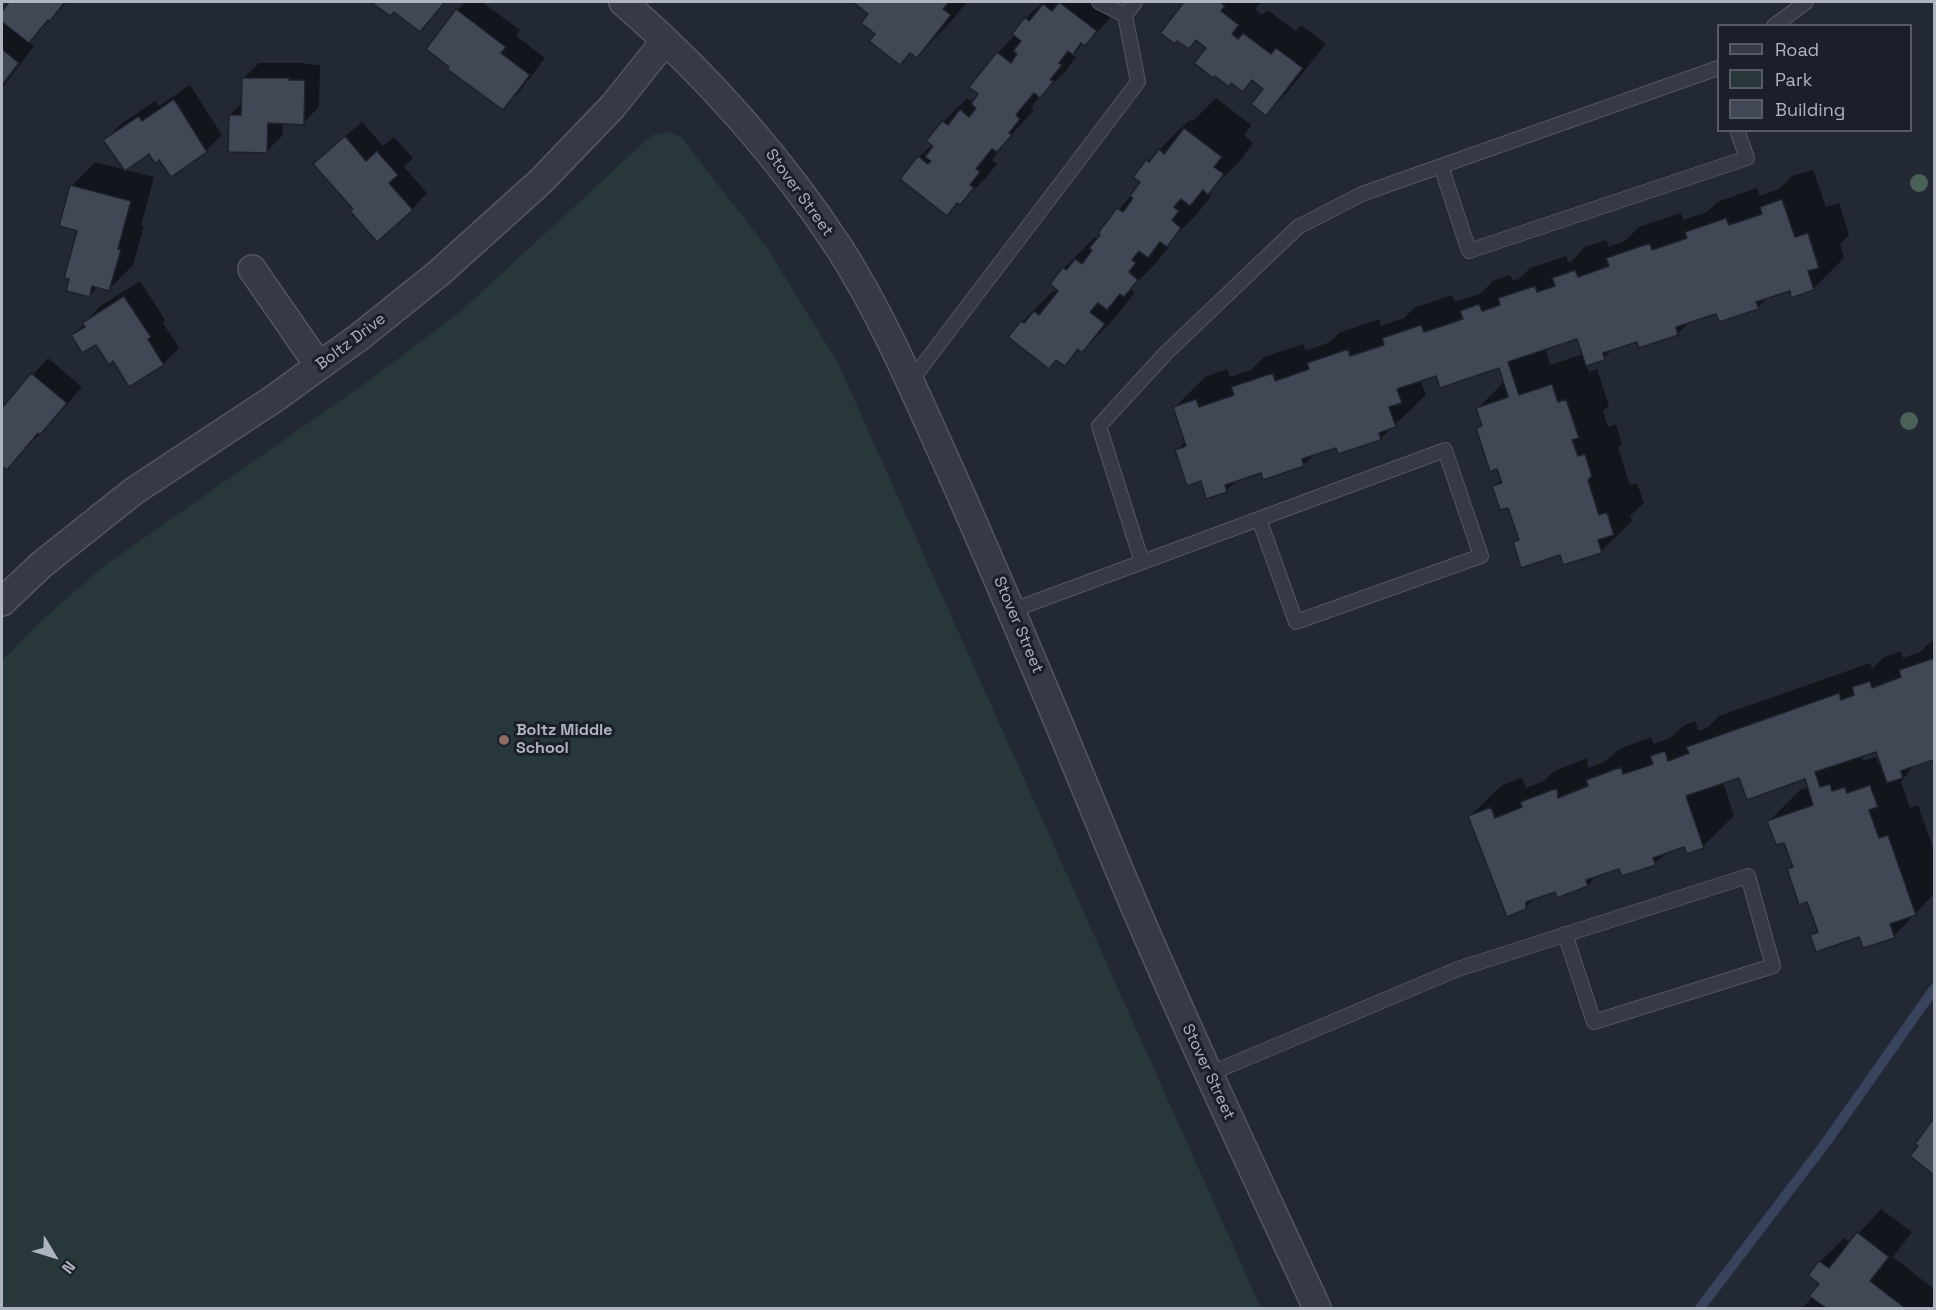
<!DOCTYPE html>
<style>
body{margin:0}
#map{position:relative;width:1936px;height:1310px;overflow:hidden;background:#222834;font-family:"Space Grotesk",sans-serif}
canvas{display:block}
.frame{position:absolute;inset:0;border:3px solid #afb4c1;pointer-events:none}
.legend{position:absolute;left:1717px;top:24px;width:195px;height:108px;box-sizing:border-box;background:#1a1f29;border:2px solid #565b66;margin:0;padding:8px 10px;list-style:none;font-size:18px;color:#afb4c1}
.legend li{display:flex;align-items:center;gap:12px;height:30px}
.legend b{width:30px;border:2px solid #565b66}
.north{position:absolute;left:24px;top:1226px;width:60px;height:60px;-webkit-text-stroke:4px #1a1f29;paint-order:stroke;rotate:128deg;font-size:16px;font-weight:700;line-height:24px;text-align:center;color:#afb4c1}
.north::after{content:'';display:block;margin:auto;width:21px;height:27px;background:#afb4c1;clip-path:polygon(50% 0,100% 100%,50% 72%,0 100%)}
</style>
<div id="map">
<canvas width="1936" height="1310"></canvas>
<div class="frame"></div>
<ul class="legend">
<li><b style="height:8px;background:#353a45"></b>Road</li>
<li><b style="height:16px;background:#283739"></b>Park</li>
<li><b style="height:16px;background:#404755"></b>Building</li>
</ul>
<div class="north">N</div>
</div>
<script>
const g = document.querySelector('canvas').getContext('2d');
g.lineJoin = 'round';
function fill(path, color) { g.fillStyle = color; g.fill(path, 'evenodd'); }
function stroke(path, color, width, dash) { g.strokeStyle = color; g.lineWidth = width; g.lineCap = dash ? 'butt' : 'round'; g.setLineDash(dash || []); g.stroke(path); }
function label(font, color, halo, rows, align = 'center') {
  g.font = font + ' "Space Grotesk",sans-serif'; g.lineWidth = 6; g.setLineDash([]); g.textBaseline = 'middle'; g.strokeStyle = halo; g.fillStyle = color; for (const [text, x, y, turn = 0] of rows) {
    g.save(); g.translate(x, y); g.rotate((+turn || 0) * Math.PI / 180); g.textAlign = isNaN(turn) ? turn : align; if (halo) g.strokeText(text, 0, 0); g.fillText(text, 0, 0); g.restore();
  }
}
fill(new Path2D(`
 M669,132l12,5 84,108 73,118 423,945h-1259v-647l39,-40 63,-55 277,-194 80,-61 191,-176z`), '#283739');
fill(new Path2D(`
 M11,2h56l-38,40 5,4 -32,42v-74z
 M373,2h73l-26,28 -26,-20 -4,4z
 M466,2h16l38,28 -4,6 29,22 -26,34 -16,16 -46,-98z
 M855,2h112l-20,24 -30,30 -6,-4 -11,11 -23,-30 -7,-19z
 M1043,2h70l6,4 -11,15 -23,23 -2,-1 -11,13 4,1 -12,16 -22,21 -11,14 3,2 -33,36 1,1 -10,13 5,4 -13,16 -37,34 -28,-57 14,-13 -4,-4 14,-18 24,-24 4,3 8,-8 19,-40 17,-18 11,-17z
 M1186,2h75l-6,7 7,6 6,-5 27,21 6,-6 25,19 -37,46 -23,24 -1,-25 -12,-9 -10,10 -11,-8 -24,-35 -11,-8 -8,8 -27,-15z
 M259,63h45v1l16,1 -1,42 -16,16 -20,-1 -1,14 -16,16 -36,-37 12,-12 1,-24z
 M190,85l32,50 -16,16 -35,24 -11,-17 -11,-6 -44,-12 16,-16 34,-23 4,5z
 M1216,98l35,27 -7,10 9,8 -14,19 -32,31 4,3 -14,18 -32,32 3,2 -13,16 -25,25 5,3 -22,28 -31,31 -2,-2 -15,15 -43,-42 31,-31 1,1 4,-3 6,-21 31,-31 2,2 5,-5 -2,-1 42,-51 6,-21 30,-30 12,-11 3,1z
 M362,122l21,24 11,-9 19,21 -9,9 23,26 -15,16h-57l-24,-61z
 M95,162l59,15 -13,49h3l-11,39 -24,24 -11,-3 -9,10 -17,-110z
 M1813,170l13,37 13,-4 10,32 -9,9 4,14 -30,30 -22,8 -1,-7 -22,7 -11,11 -41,5 -26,9 -13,12 -38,13 -2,-6 -23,7 -11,11 -18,6 3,8 8,-3 12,37 -6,5 5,16 8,-3 6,20 -4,4 12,37 7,-2 7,20 -14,13 2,5 -31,30 -40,2 -46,-11 5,-4 -11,-32 -15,-19 8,-8 -25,-50 6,-6 -5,-15 26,-26 -4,-16 -63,8 -13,4 -3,4 5,13 -45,43 -42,14 -3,-6 -20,7 -13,12 -41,6 -24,8 -12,12 -24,-11 -25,-30 9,-9 -12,-33 31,-31 22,-8 3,8 21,-7 13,-13 39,-13 3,7 24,-9 9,-9 40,-14 2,7 23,-8 10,-10 38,-13 3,7 25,-8 13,-13 17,-6 3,6 6,-2 11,-11 36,-12 2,6 4,-1 13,-14 21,-7 3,7 16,-6 14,-14 42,-14 2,7 24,-8 10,-10 40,-14 3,8 19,-7 13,-13zM1578,337l5,17 -33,11 -5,-17z
 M140,281l25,39 -2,3 16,25 -16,16 -49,-5 -17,-16 -24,-7 26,-29z
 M48,358l34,29 -26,30 -49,51 -5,-4v-54z
 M1934,639v122l-1,-3 -19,7 -13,17 9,26 8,-3 16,46v43l-40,42 -82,-1 6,-6 -10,-28 -19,-32 4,-5 -8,-23 -16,-20 31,-31 9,-3 -4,-9 -65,-2 -17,6 11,34 -31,30 -18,-1 -18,7 -12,11 -35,4 -22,7 -10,11 -32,5 -20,7 -11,11 -55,-92 31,-30 21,-9 4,11 18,-7 9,-9 34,-14 1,10 18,-7 13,-12 32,-12 3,7 16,-6 13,-12 12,-5 4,10 9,-4 11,-11 151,-53 2,6 12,-12 17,-6 2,7 17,-6zM1877,750l4,12 -3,1 -2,-6 -13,4 -2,-6z
 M1934,1121v52l-22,-17 8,-11 -2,-2z
 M1881,1209l31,23 -19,25 41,32v19h-132l11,-11 8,-13 -11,-9 10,-13 24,-24 6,5z`), '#0007');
stroke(new Path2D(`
 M1700,1308l127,-167 107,-152`), '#39435c', 10);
const building = new Path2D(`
 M9,2h56l-15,19 -2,-1 -19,23 -27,-21v-11z
 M371,2h74l-25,30 -26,-20 -4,4z
 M853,2h96l-6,7 8,6 -34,43 -7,-5 -10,12 -31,-24 6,-7 -14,-11 7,-9z
 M1059,2l38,29 -12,15 -4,-3 -8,12 -5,-4 -9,12 3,2 -12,15 4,1 -14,17 -6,-5 -18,22 4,4 -11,14 3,2 -15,17 -5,-3 -16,20 4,3 -10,13 4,3 -14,17 -3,-2 -10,13 -47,-37 18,-23 10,8 3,-3 -6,-4 8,-11 -7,-5 16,-20 6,4 12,-16 9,8 7,-9 -5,-4 7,-10 -9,-7 28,-35 14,11 6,-9 -4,-3 8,-10 -9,-7 13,-17 4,4 14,-17 9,7z
 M1184,2h36l5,4 -4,5 18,14 -7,9 6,5 5,-6 28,21 5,-6 27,20 -37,48 -15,-12 12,-15 -11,-9 -9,12 -12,-9 -2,4 -14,-11 -2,2 -19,-15 12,-15 -10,-8 -7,9 -12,-8 -2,3 -15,-11z
 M456,9l50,38 -5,6 29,22 -27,35 -56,-41 2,-2 -23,-18z
 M2,49l17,14 -17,22z
 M242,78h47v2h16l-1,45 -36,-2 -1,30 -39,-1 1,-37h12z
 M174,99l33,53 -36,25 -12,-17 -4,4 -6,-10 -24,17 -22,-31 36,-24 3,5z
 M1184,128l38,29 -8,10 10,7 -16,21 -5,-5 -13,16 -9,-7 -7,8 5,4 -7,9 9,8 -14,19 -7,-5 -12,16 -9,-7 -7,9 4,3 -7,9 9,8 -14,17 -4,-3 -13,16 -9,-7 -8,9 15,12 -23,29 -4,-4 -13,17 -9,-6 -7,9 -41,-32 13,-16 3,2 10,-12 5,4 19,-24 -8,-7 13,-17 3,3 9,-11 7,5 10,-14 -3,-2 11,-13 -2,-2 19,-25 6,4 10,-14 -3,-2 10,-14 -7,-5 13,-17 3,2 10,-13 5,5z
 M345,136l21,25 11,-10 21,24 -9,8 24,27 -36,32 -27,-31 3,-2 -40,-45z
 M70,185l61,16 -13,48 3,1 -12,41 -17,-5 -2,11 -24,-6 3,-12 -5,-1 13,-47 -18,-5z
 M1782,199l13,38 13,-4 11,35 -11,3 6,19 -23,8 -1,-7 -34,11 3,7 -40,13 -3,-8 -40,13 2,8 -39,13 -2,-6 -34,11 2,7 -19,6 -9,-27 -69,23 11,33 33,-11 6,18 8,-3 13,39 -7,2 6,16 7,-2 7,22 -4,4 11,35 8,-3 7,23 -16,5 4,13 -39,12 -3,-10 -39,13 -8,-26 6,-2 -11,-32 -8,2 -8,-24 10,-3 -5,-14 -7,3 -14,-44 6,-2 -6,-18 32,-11 -9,-29 -59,20 -4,-12 -39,13 5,14 -13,4 7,20 -17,6 2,7 -43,14 -2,-6 -34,11 2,7 -41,14 -2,-7 -36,12 2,7 -21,7 -5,-18 -14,5 -12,-36 11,-4 -13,-39 23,-8 3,8 35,-12 -3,-8 42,-14 2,8 34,-12 -2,-6 41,-14 2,7 34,-11 -2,-7 39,-13 3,7 39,-13 -3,-8 19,-7 3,7 18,-6 -2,-7 37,-12 2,6 18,-6 -3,-8 23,-8 3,7 31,-11 -3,-8 44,-15 2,7 35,-12 -2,-6 41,-14 3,7 33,-11 -2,-7z
 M124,296l27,41 -3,2 16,26 -35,22 -16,-26 -4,4 -13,-20 -14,8 -11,-18 14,-8 -3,-4z
 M31,373l36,30 -27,32 -2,-2 -31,37 -5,-4v-58z
 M1934,658v108l-1,-6 -32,11 2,7 -16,5 -11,-31 -61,20 5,15 10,-3 2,7 13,-4 2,6 23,-8 8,22 -9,3 10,28 9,-3 28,80 -26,9 5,14 -32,10 -4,-11 -43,15 -6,-17 8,-3 -11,-30 -8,3 -12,-36 6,-2 -9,-24 -8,2 -9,-24 46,-16 -8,-26 -58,21 -8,-22 -53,18 18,52 -17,6 -3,-7 -31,11 3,7 -34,11 -3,-7 -33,11 2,6 -31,12 -2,-6 -29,10v7l-19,8 -39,-101 23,-9 4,11 27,-11 -2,-5 37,-14 1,10 30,-12 -2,-6 35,-13 2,7 30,-10 -3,-8 15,-5 3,10 21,-8 -3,-6 153,-54 2,7 13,-5 -2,-8 18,-6 2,7 29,-11 -2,-7z
 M1934,1118v57l-24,-19 8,-10 -3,-2z
 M1857,1232l32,25 -19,24 35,27h-79l-17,-12 10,-12 -11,-9 11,-14 10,7z`);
fill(building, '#404755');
stroke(building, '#1c212b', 1.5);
const service = new Path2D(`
 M1099,2l26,13 10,-13
 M1774,26l32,-24
 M1718,68l-277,98 28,85 278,-93 -10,-28
 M910,382l228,-300 -13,-67
 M1142,562l-43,-136 67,-73 132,-126 64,-33 79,-28
 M1013,610l432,-160 36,106 -185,66 -37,-103
 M1209,1074l249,-105 290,-93 25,90 -179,56 -29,-88`);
const minor = new Path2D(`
 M623,2c83,72 156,154 217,247 44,69 76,146 110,221 56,126 109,253 161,380 64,155 136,306 206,458
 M252,269l67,97
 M2,602l39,-37 93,-74 141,-93 44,-32 39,-28 81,-65 102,-92 72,-75 52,-65`);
stroke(service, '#525762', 16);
stroke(minor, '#525762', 30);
stroke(service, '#353a45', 14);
stroke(minor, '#353a45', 27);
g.fillStyle = '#4a6158';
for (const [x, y] of [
 [1919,183],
 [1909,421]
]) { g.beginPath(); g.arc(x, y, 9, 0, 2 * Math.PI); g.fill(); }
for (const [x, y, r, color] of [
 [504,740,6,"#8d6e63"]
]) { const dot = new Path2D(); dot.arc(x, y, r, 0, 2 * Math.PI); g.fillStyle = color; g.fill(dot); stroke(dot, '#1a1f29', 2); }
label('16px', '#afb4c1', '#1a1f29', [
 ["Stover Street",799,193,54],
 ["Boltz Drive",351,342,-37],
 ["Stover Street",1018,625,67],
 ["Stover Street",1208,1072,65]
]);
label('bold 16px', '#afb4c1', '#1a1f29', [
 ["Boltz Middle",516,731],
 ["School",516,749]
], 'left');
</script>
